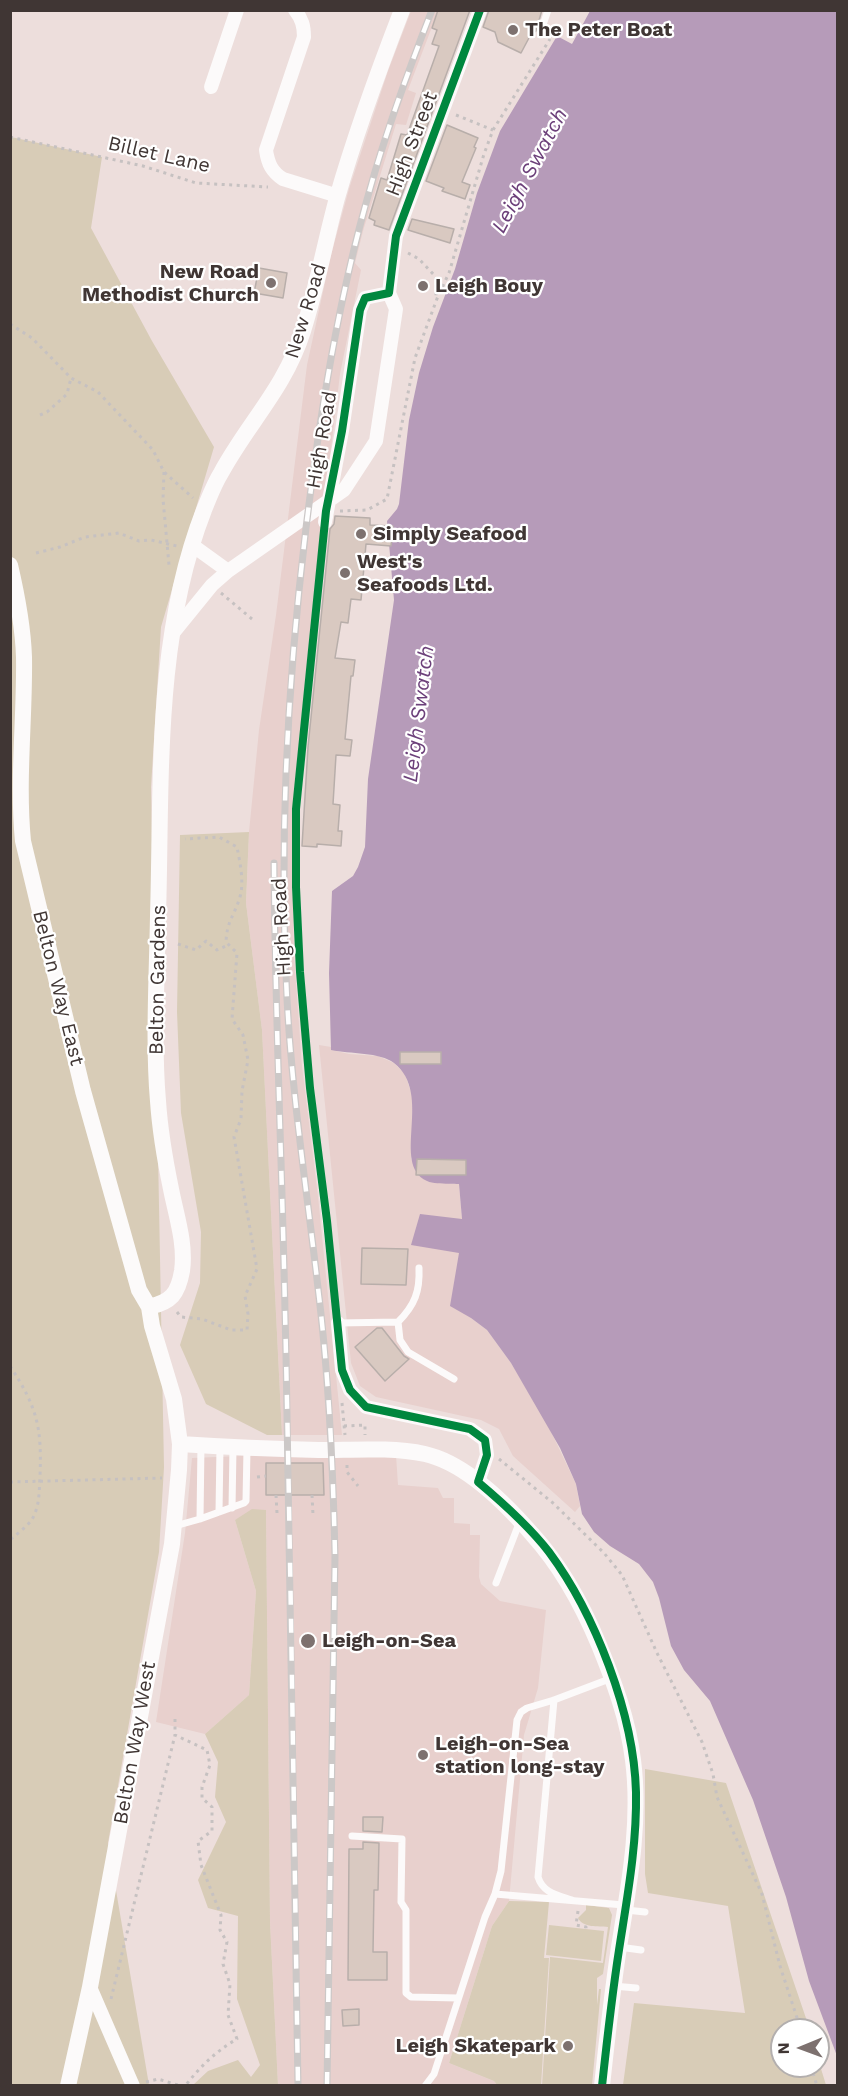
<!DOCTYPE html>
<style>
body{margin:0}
#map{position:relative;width:848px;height:2096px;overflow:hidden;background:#eddedc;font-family:"Work Sans",sans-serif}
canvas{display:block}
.frame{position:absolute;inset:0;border:12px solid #403634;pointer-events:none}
.north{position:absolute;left:770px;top:2018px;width:60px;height:60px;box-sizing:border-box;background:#fff;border:2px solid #b3afae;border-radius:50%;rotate:269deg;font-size:16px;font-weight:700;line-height:24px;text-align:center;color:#403634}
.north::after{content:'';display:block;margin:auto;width:21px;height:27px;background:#7d716f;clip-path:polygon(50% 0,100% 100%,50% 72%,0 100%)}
</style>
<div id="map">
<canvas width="848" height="2096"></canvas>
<div class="frame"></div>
<div class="north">N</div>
</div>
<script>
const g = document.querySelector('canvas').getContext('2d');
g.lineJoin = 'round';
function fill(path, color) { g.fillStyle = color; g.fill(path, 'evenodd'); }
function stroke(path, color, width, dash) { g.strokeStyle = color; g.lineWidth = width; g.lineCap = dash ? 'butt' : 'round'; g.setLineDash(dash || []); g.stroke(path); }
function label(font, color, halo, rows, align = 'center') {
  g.font = font + ' "Work Sans",sans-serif'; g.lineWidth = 4.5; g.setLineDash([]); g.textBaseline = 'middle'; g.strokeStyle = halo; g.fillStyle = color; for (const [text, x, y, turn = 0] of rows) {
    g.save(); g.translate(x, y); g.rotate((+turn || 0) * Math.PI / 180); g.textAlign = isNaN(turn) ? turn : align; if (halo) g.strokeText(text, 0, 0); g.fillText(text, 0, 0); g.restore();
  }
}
fill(new Path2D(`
 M411,11h27l-30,79 8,3 -10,32 -10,-1 -33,107 -8,32 6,7 -21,104 -26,216 -17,173 -5,97 2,95 8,111 16,130 24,239h-60l-20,-405 -16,-127 3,-71 10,-102 17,-115 31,-250 24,-110 18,-66 39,-118z
 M319,1045l12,2 1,3 17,4 29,2 16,7 11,11 8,24 -2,61 16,22 32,3 3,35 -3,34 12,65 16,12 24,33 35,58 30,63 4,22 -5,6 -62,-56 -14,-27 -18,-9 -105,-23 -16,-11 -9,-23z
 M265,1455h131l2,30 40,3 5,10h11v25l16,1v11h10l-1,42 2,7 19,17 46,9 -8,78 -14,47 -15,166 -17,25 -43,137 45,18 3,4h-219l-8,-163 -4,-412 -31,10 21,71 -7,104 -44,39 -49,-12 29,-189 7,-75z`), '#e8d0cd');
fill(new Path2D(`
 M11,137l91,20 -11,71 61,113 62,106 -53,180 -10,160 13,680 -5,85 -51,291 41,242h-138z
 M249,832l-3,71 16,127 20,405h-15l-61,-31 -26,-59 20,-62 1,-51 -20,-119 -4,-101 3,-177z
 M252,1509l14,1 4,412 8,163h-85l15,-14 30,-11 13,17 9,-12 -23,-66 1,-83 -30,-8 -10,-28 28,-58 -11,-25 3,-35 -13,-28 44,-39 7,-104 -21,-71z
 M645,1769l81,14 84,247h-28v36h36v-7l8,26h-203l11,-82 111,10 -17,-107 -80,-13 -3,-19z
 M509,1901l40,1 -5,56h5l-8,127h-44l-3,-4 -45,-18 43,-137z
 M586,1905l23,3 3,7 -9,59 -6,4v27l2,-16h2l-9,96 -50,1 8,-129 53,6 5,-36c-10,-1 -25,1 -30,-9l8,-8z
 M549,1925l55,6 -3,30 -55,-6z`), '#d8ccb7');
fill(new Path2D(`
 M590,11h247v2045l-28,-75 -23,-84 -33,-97 -43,-99 -26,-31 -13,-24 -12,-48 -6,-16 -14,-18 -29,-18 -16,-14 -12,-18 -6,-30 -16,-36 -49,-85 -24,-33 -16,-12 -21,-12 9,-53 -48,-8 9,-31 42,5 -3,-35c-9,-1 -23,1 -32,-3 -37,-17 7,-87 -33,-118 -14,-11 -44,-9 -63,-13l-2,-77 3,-82 21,-15 5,-9 7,-20 3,-68 26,-179 -7,-79 10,-12 2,-5 10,-84 10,-47 14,-46 22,-58 22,-76 23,-62 57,-95 15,8z`), '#b69bb9');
const building = new Path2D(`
 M438,10h32l-81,220 -15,-5 1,-4 -6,-3 12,-40 6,2 14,-46 6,1 32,-89 -7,-2 5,-14 -5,-2z
 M489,10h53l-6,21 -6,5 -9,17 -23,-11 -3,-10 -12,-5z
 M447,125l31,13 -4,9 2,1 -14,34 8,3 -5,14 -23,-8 2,-3 -18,-7z
 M412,219l42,10 -4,14 -42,-13z
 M259,268l28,5 -4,25 -29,-5z
 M335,516l35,2v7l23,1 -2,20 -25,-2 -5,56 -10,-1 -3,24 -7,-1 -6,36 20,2 -2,16h-2l-6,63 7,1 -2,16 -14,-1 -3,49 7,1 -2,26h4l-1,15 -24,-2v3l-15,-1 6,-99 22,-218 4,-5z
 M400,1052h41v12h-41z
 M417,1159l49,1v15h-50z
 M362,1248l46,1 -2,36 -45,-1z
 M377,1328h5l22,28 5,3 -24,22 -30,-34z
 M266,1463h57l1,32h-58z
 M363,1817h20l-1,15 -19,-1z
 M363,1842l16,1 -1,47h-4l-1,62h14v28h-39l1,-131h14z
 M359,2009v16l-16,1 -1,-16z`);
fill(building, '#d9c9c1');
stroke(building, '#b8aeaa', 1.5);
stroke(new Path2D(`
 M456,115l37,15
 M10,137l133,29 53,17 72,4
 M408,253l11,6 17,18v19
 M10,324l22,14 39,40 27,14 55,58 11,22 29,26
 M40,415l7,-3 20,-18 4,-16
 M164,472l-1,27 6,66
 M340,511l27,-1 20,-11 28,-141 23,-62 11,-23 35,-119 9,-24 57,-91
 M36,553l24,-6 25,-10 34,-4 20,8 12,-1 26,6
 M221,593l31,26
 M178,944l18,6 10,-9 11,9 11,-5
 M177,1312l4,5 21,2 29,11h16l1,-16 -3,-18 12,-27 -23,-132 7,-18 1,-28 6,-31 -5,-25 -11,-16 5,-66 -11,-11c1,-21 7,-24 13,-42 6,-16 1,-37 -2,-53l-18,-10 -34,2
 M10,1366c27,41 32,61 30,110 -1,16 0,31 -9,45 -6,7 -14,13 -21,19
 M342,1403l3,32
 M344,1426l21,-1v10
 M499,1459l54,44 51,50 18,22 35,78 45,89 11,32 4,23 45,97 18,72 21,64
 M347,1465v7l11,14
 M257,1477l9,-1
 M10,1482l152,-4
 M276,1495l1,18
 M312,1495l1,20
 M175,1719v16l32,15 3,15 -8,22v11l10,9v24l-14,10 3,24 20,50 -1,15 7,12 -4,22 7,20 -2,31 9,24c-21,12 -37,28 -52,47
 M578,1911l-2,14 10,2v2
 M111,1999l64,-264
 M811,2066l6,20
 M146,2082l12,-3 23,7`), '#c6c1c1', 3, [3, 4.5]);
stroke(new Path2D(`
 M541,31l7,-21
 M325,522l-29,287v78l4,85 10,116 28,235 60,-1 2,18 8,12 46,27
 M398,1322c17,-17 22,-31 21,-54
 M232,1508l1,-60
 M219,1512l1,-65
 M200,1519l1,-74
 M175,1526l25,-7 44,-16 2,-2 1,-52
 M496,1583l24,-62
 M554,1700l-16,177c5,16 19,18 34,23
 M352,1836l50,3 -1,63 5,8v83l5,4 47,1
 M495,1894l129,11
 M626,1910l19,2
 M619,1947l22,3
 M613,1986l23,2
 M425,2086l9,-12 51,-157 10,-23 6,-23 16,-151 4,-8 6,-4 27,-8 58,-22`), '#fcfafa', 7);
stroke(new Path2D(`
 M295,10c7,9 9,16 9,27l-38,113c2,14 6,22 17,29l55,17
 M211,87l26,-77
 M325,522l17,-91 18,-121 5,-12 24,-5
 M192,545l36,26
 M173,633l39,-48 16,-14 116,-81 32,-49 20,-132 -7,-16 7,-57 84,-226
 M338,1323l4,47 8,20 16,17 104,22 15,11 2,15 -9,27
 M90,1987l43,99`), '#fcfafa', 14);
stroke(new Path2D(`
 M10,565c7,30 13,61 14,92 1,61 -7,123 -1,184l60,250 56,199 10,17 3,19 22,73 6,45 -1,26 -7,74 -82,443 -22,99
 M149,1307c22,-5 29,-13 33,-36 4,-27 -6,-56 -11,-82 -6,-29 -11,-58 -13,-88 -5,-58 -1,-125 0,-185 4,-134 -4,-278 46,-406 5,-12 10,-26 17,-37 27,-50 64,-85 82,-142 14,-44 22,-89 34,-133 18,-63 41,-126 65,-188
 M180,1444c46,3 93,5 139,6 35,0 72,-3 106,4 40,9 81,50 107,80 30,33 50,70 67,111 15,37 29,74 34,115 8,62 -4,125 -14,187 -7,46 -12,92 -17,139`), '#fcfafa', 16);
const rail = new Path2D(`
 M274,863c1,149 8,299 11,448 6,258 9,516 13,775
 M327,2086l8,-531c-2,-89 -6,-178 -17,-267 -11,-96 -26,-192 -31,-289 -8,-157 0,-314 19,-471 14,-114 32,-228 64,-339 17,-61 39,-120 62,-179`);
stroke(rail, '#ccc8c7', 7);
stroke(rail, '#fff', 4.5, [14]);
stroke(new Path2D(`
 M480,10l-84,226 -7,57 -24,5 -5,12 -18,121 -16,80 -30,298v78l4,85 10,116 17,133 15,149 8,20 16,17 104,22 15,11 2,15 -9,27c25,21 51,44 71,70 46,62 85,162 87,240 1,54 -9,106 -17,158 -7,45 -12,90 -17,136`), '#00873e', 8);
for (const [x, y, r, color] of [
 [513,30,6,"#7d716f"],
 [271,283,6,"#7d716f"],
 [423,286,6,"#7d716f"],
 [361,534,6,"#7d716f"],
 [345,573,6,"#7d716f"],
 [308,1641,8,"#7d716f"],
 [423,1755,6,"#7d716f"],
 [568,2046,6,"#7d716f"]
]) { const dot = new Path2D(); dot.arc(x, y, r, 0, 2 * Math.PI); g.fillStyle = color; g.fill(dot); stroke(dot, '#fff', 2); }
label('bold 20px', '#403634', '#fff', [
 ["The Peter Boat",525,30],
 ["New Road",259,272,"right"],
 ["Methodist Church",259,295,"right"],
 ["Leigh Bouy",435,286],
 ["Simply Seafood",373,534],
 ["West's",357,562],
 ["Seafoods Ltd.",357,585],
 ["Leigh-on-Sea",322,1641],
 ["Leigh-on-Sea",435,1744],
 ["station long-stay",435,1767],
 ["Leigh Skatepark",556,2046,"right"]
], 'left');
label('20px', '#403634', '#fff', [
 ["High Street",412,144,-69],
 ["Billet Lane",159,155,13],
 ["New Road",306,311,-73],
 ["High Road",322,440,-80],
 ["High Road",282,927,-93],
 ["Belton Gardens",158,980,-89],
 ["Belton Way East",58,988,76],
 ["Belton Way West",135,1743,-80]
]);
label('italic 21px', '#6c407a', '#fff', [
 ["Leigh Swatch",530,171,-62],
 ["Leigh Swatch",419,714,-83]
]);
</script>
